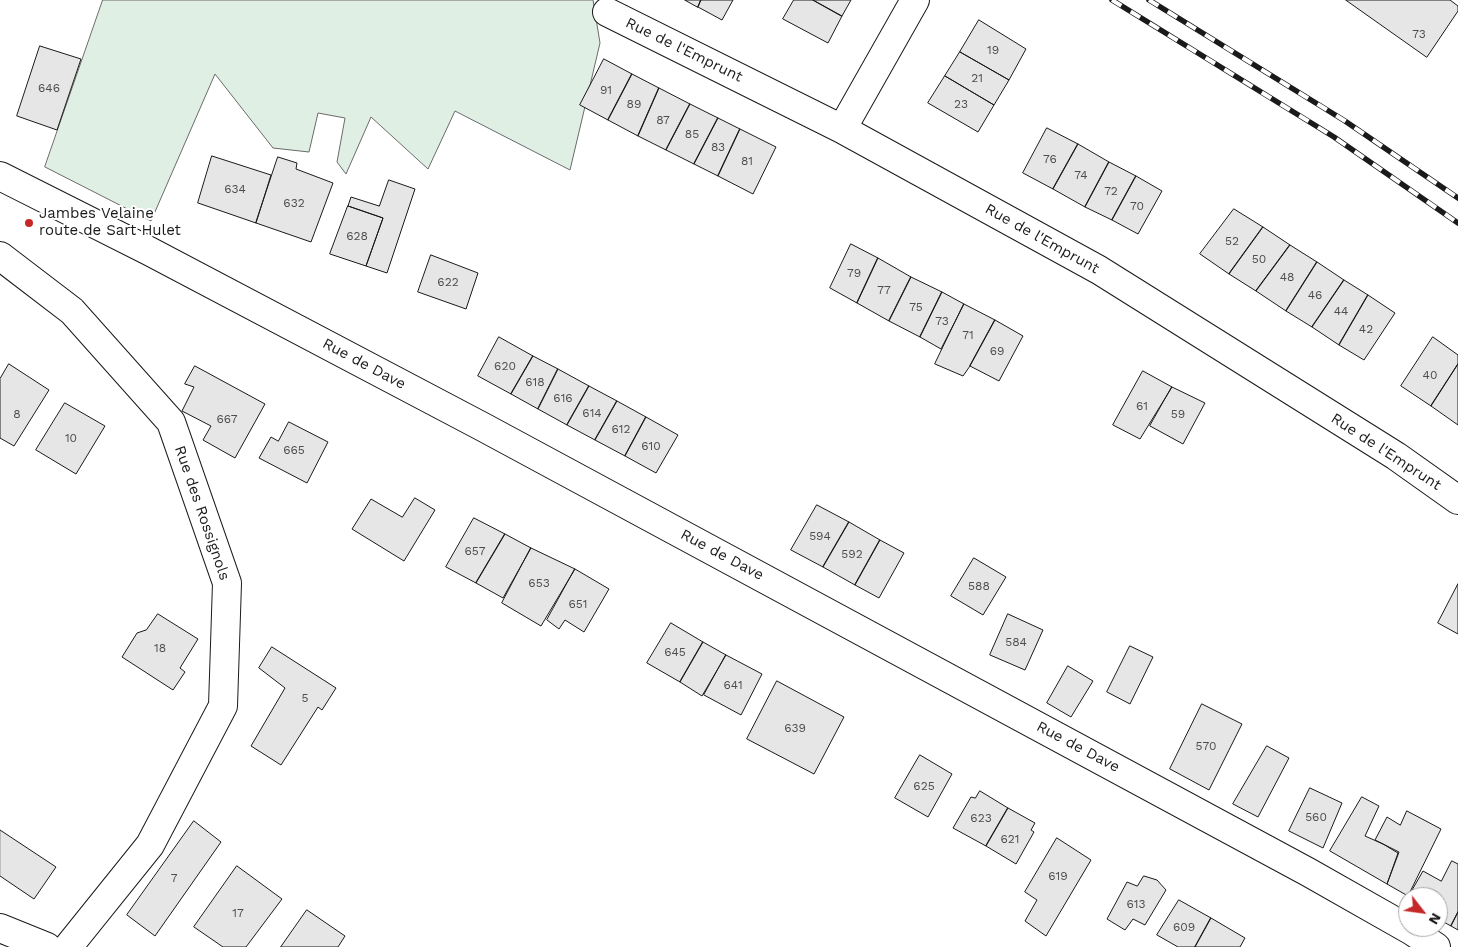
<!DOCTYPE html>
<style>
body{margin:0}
#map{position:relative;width:1458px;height:947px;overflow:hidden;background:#fff;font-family:"Work Sans",sans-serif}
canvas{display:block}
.north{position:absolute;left:1398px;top:887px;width:50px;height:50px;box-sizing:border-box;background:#fff;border:1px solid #a3a3a3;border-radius:50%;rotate:120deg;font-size:14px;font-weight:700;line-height:20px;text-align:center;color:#1a1a1a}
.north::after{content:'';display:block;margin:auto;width:18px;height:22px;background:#c62828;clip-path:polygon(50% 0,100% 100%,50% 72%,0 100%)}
</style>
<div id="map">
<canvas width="1458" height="947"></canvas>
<div class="north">N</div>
</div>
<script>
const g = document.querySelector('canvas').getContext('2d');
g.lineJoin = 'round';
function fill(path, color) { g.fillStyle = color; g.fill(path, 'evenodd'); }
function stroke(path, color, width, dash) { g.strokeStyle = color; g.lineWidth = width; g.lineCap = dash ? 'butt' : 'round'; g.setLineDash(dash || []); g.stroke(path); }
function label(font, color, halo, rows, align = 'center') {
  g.font = font + ' "Work Sans",sans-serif'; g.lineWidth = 4; g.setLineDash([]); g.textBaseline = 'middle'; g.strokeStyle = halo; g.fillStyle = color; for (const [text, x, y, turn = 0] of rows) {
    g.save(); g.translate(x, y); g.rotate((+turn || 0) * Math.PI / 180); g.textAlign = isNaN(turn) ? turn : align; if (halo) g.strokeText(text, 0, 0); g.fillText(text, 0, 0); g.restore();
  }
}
const green = new Path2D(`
 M103,0h490l7,43 -30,127 -115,-59 -27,58 -57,-52 -25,57 -9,-12 8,-44 -27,-5 -9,39 -36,-4 -58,-74 -64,147 -106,-54z`);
fill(green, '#e0efe3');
stroke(green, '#6a6a6a', 1);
const building = new Path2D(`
 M685,0h16l-3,7z
 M701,0h32l-11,20 -24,-13z
 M794,0h19l29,16 -14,27 -45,-24z
 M813,0h38l-9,16z
 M1346,0h104l8,6v5l-31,46z
 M979,20l47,29 -17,31 -49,-28z
 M40,46l41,13 -24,71 -40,-14z
 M960,52l49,28 -15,25 -49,-29z
 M604,59l28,15 -24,46 -28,-15z
 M632,74l27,14 -21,48 -30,-16z
 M945,76l49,29 -16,27 -50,-29z
 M659,88l31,16 -24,46 -28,-14z
 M690,104l28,14 -24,46 -28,-14z
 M718,118l22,11 -22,47 -24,-12z
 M1047,128l31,16 -25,45 -30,-16z
 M740,129l36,18 -23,47 -35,-18z
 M1078,144l31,18 -24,45 -32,-18z
 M212,156l59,19 -15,48 -58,-20z
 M278,157l19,6 -1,6 37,14 -22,59 -55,-19z
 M1109,162l27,14 -24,44 -27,-13z
 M1136,176l26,15 -24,43 -26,-14z
 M389,180l26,9 -28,84 -21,-7 17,-48 -35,-12 3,-9 28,9z
 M348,206l35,12 -17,48 -36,-12z
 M1234,209l29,18 -34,47 -29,-20z
 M1263,227l27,18 -34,46 -27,-17z
 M851,244l27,14 -21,45 -27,-15z
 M1290,245l27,17 -31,49 -30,-20z
 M431,255l47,18 -12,36 -48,-17z
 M878,258l33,19 -22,44 -32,-18z
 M1317,262l27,18 -32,47 -26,-16z
 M911,277l31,15 -22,45 -31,-16z
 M1344,280l24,15 -29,50 -27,-18z
 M942,292l22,12 -23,45 -21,-12z
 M1368,295l27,18 -31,47 -25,-15z
 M964,304l31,16 -25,46 -7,10 -28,-12z
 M995,320l28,16 -24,45 -29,-15z
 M499,337l34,19 -22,38 -33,-18z
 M1433,337l25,18v9l-27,42 -30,-20z
 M533,356l25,13 -20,40 -27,-15z
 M9,364l40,26 -35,56 -14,-8v-59z
 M1458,364v61l-27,-19z
 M195,366l70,38 -30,54 -32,-18 8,-14 -29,-15 12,-24 -9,-3z
 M558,369l31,17 -22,39 -29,-16z
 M1143,371l29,16 -32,52 -27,-14z
 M589,386l28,15 -22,39 -28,-15z
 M1172,387l33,16 -22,41 -33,-18z
 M617,401l29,16 -21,39 -30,-16z
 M65,403l40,23 -29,48 -40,-24z
 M646,417l32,18 -22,38 -31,-17z
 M289,422l39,20 -21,41 -48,-25 12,-21 7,4z
 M415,498l20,12 -31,51 -52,-32 19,-30 31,18z
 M817,505l32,17 -26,45 -32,-17z
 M474,518l31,16 -29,49 -30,-16z
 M849,522l31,18 -25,45 -32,-18z
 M505,534l26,14 -28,50 -27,-15z
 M880,540l24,13 -25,45 -24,-13z
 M531,548l44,21 -34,57 -39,-23z
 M974,558l32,19 -23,38 -32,-19z
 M575,569l34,20 -25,43 -19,-12 -6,9 -12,-9z
 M1458,584v50l-20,-11z
 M158,614l40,25 -18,29 5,4 -12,18 -51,-33 15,-24 9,-3z
 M1008,614l35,16 -18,40 -35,-15z
 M671,623l32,19 -23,40 -33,-19z
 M703,642l23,13 -24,41 -22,-14z
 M1130,646l23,11 -23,47 -23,-12z
 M272,647l64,41 -14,22 -4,-3 -37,58 -30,-19 34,-58 -26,-20z
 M726,655l36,19 -21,41 -37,-20z
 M1068,666l25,15 -22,36 -24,-14z
 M777,681l67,36 -30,57 -67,-35z
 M1202,704l40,20 -33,66 -39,-21z
 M1267,746l22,12 -31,59 -25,-13z
 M920,755l32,19 -24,43 -33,-19z
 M1310,788l32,15 -19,45 -34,-17z
 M980,791l28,17 -22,38 -33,-18 18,-31 4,1z
 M1362,797l17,9 -14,30 18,8 15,9 -11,31 -57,-33z
 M1008,808l27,15 -4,7 3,2 -18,32 -30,-18z
 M1407,811l34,18 -33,67 -21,-12 12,-32 -24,-12 12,-23 13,8z
 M194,821l27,21 -66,94 -28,-21z
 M0,830l56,37 -22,32 -34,-23z
 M1057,838l34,22 -45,76 -21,-15 12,-21 -12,-8z
 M1452,861l6,3v48l-7,14 -13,-7v-22h-30l15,-26 18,10z
 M237,866l45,33 -36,48h-23l-29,-20z
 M1144,876l13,4 9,10 -21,35 -12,-6 -8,11 -18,-11 20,-37 10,4z
 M1179,900l32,18 -16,29h-17l-21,-12z
 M307,910l38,26 -7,11h-57z
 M1458,912v18l-7,-4z
 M1211,918l34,20 -5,9h-45z`);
fill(building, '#e6e6e6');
stroke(building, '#1a1a1a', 1);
const minor = new Path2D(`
 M607,12l235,117 257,141 297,186 62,44
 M842,129l73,-129
 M0,256l72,55 99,111 56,161 -4,123 -73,139 -82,102
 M0,928l47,19`);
const major = new Path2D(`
 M0,176l149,75 334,176 825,445 104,59 24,16`);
stroke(minor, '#1a1a1a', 30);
stroke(major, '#1a1a1a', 30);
stroke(minor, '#fff', 28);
stroke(major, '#fff', 28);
const rail = new Path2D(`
 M1112,0l222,137 124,86
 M1149,0l196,121 113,77`);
stroke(rail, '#1a1a1a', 5.5);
stroke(rail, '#fff', 4, [11]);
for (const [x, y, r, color] of [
 [29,223,5,"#c62828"]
]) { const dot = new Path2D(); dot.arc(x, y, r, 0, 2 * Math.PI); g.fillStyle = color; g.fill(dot); stroke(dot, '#fff', 2); }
label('12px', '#4d4d4d', null, [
 ["73",1419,34],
 ["19",993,50],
 ["21",977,78],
 ["646",49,88],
 ["91",606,90],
 ["89",634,104],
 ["23",961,104],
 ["87",663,120],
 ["85",692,134],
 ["83",718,147],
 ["76",1050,159],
 ["81",747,161],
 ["74",1081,175],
 ["634",235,189],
 ["72",1111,191],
 ["632",294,203],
 ["70",1137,206],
 ["628",357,236],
 ["52",1232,241],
 ["50",1259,259],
 ["79",854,273],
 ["48",1287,277],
 ["622",448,282],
 ["77",884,290],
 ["46",1315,295],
 ["75",916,307],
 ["44",1341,311],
 ["73",942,321],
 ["42",1366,329],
 ["71",968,335],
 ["69",997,351],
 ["620",505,366],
 ["40",1430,375],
 ["618",535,382],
 ["616",563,398],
 ["61",1142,406],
 ["614",592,413],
 ["8",17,414],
 ["59",1178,414],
 ["667",227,419],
 ["612",621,429],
 ["10",71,438],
 ["610",651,446],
 ["665",294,450],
 ["594",820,536],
 ["657",475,551],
 ["592",852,554],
 ["653",539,583],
 ["588",979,586],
 ["651",578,604],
 ["584",1016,642],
 ["18",160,648],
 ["645",675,652],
 ["641",733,685],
 ["5",305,698],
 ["639",795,728],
 ["570",1206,746],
 ["625",924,786],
 ["560",1316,817],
 ["623",981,818],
 ["621",1010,839],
 ["619",1058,876],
 ["7",174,878],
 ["613",1136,904],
 ["17",238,913],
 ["609",1184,927]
]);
label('15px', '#1a1a1a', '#fff', [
 ["Rue de l'Emprunt",684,50,26],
 ["Rue de l'Emprunt",1042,239,29],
 ["Rue de Dave",364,364,28],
 ["Rue de l'Emprunt",1386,452,33],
 ["Rue des Rossignols",202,513,71],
 ["Rue de Dave",722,555,28],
 ["Rue de Dave",1078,747,28]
]);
label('15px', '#1a1a1a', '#fff', [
 ["Jambes Velaine",39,214],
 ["route de Sart Hulet",39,231]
], 'left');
</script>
